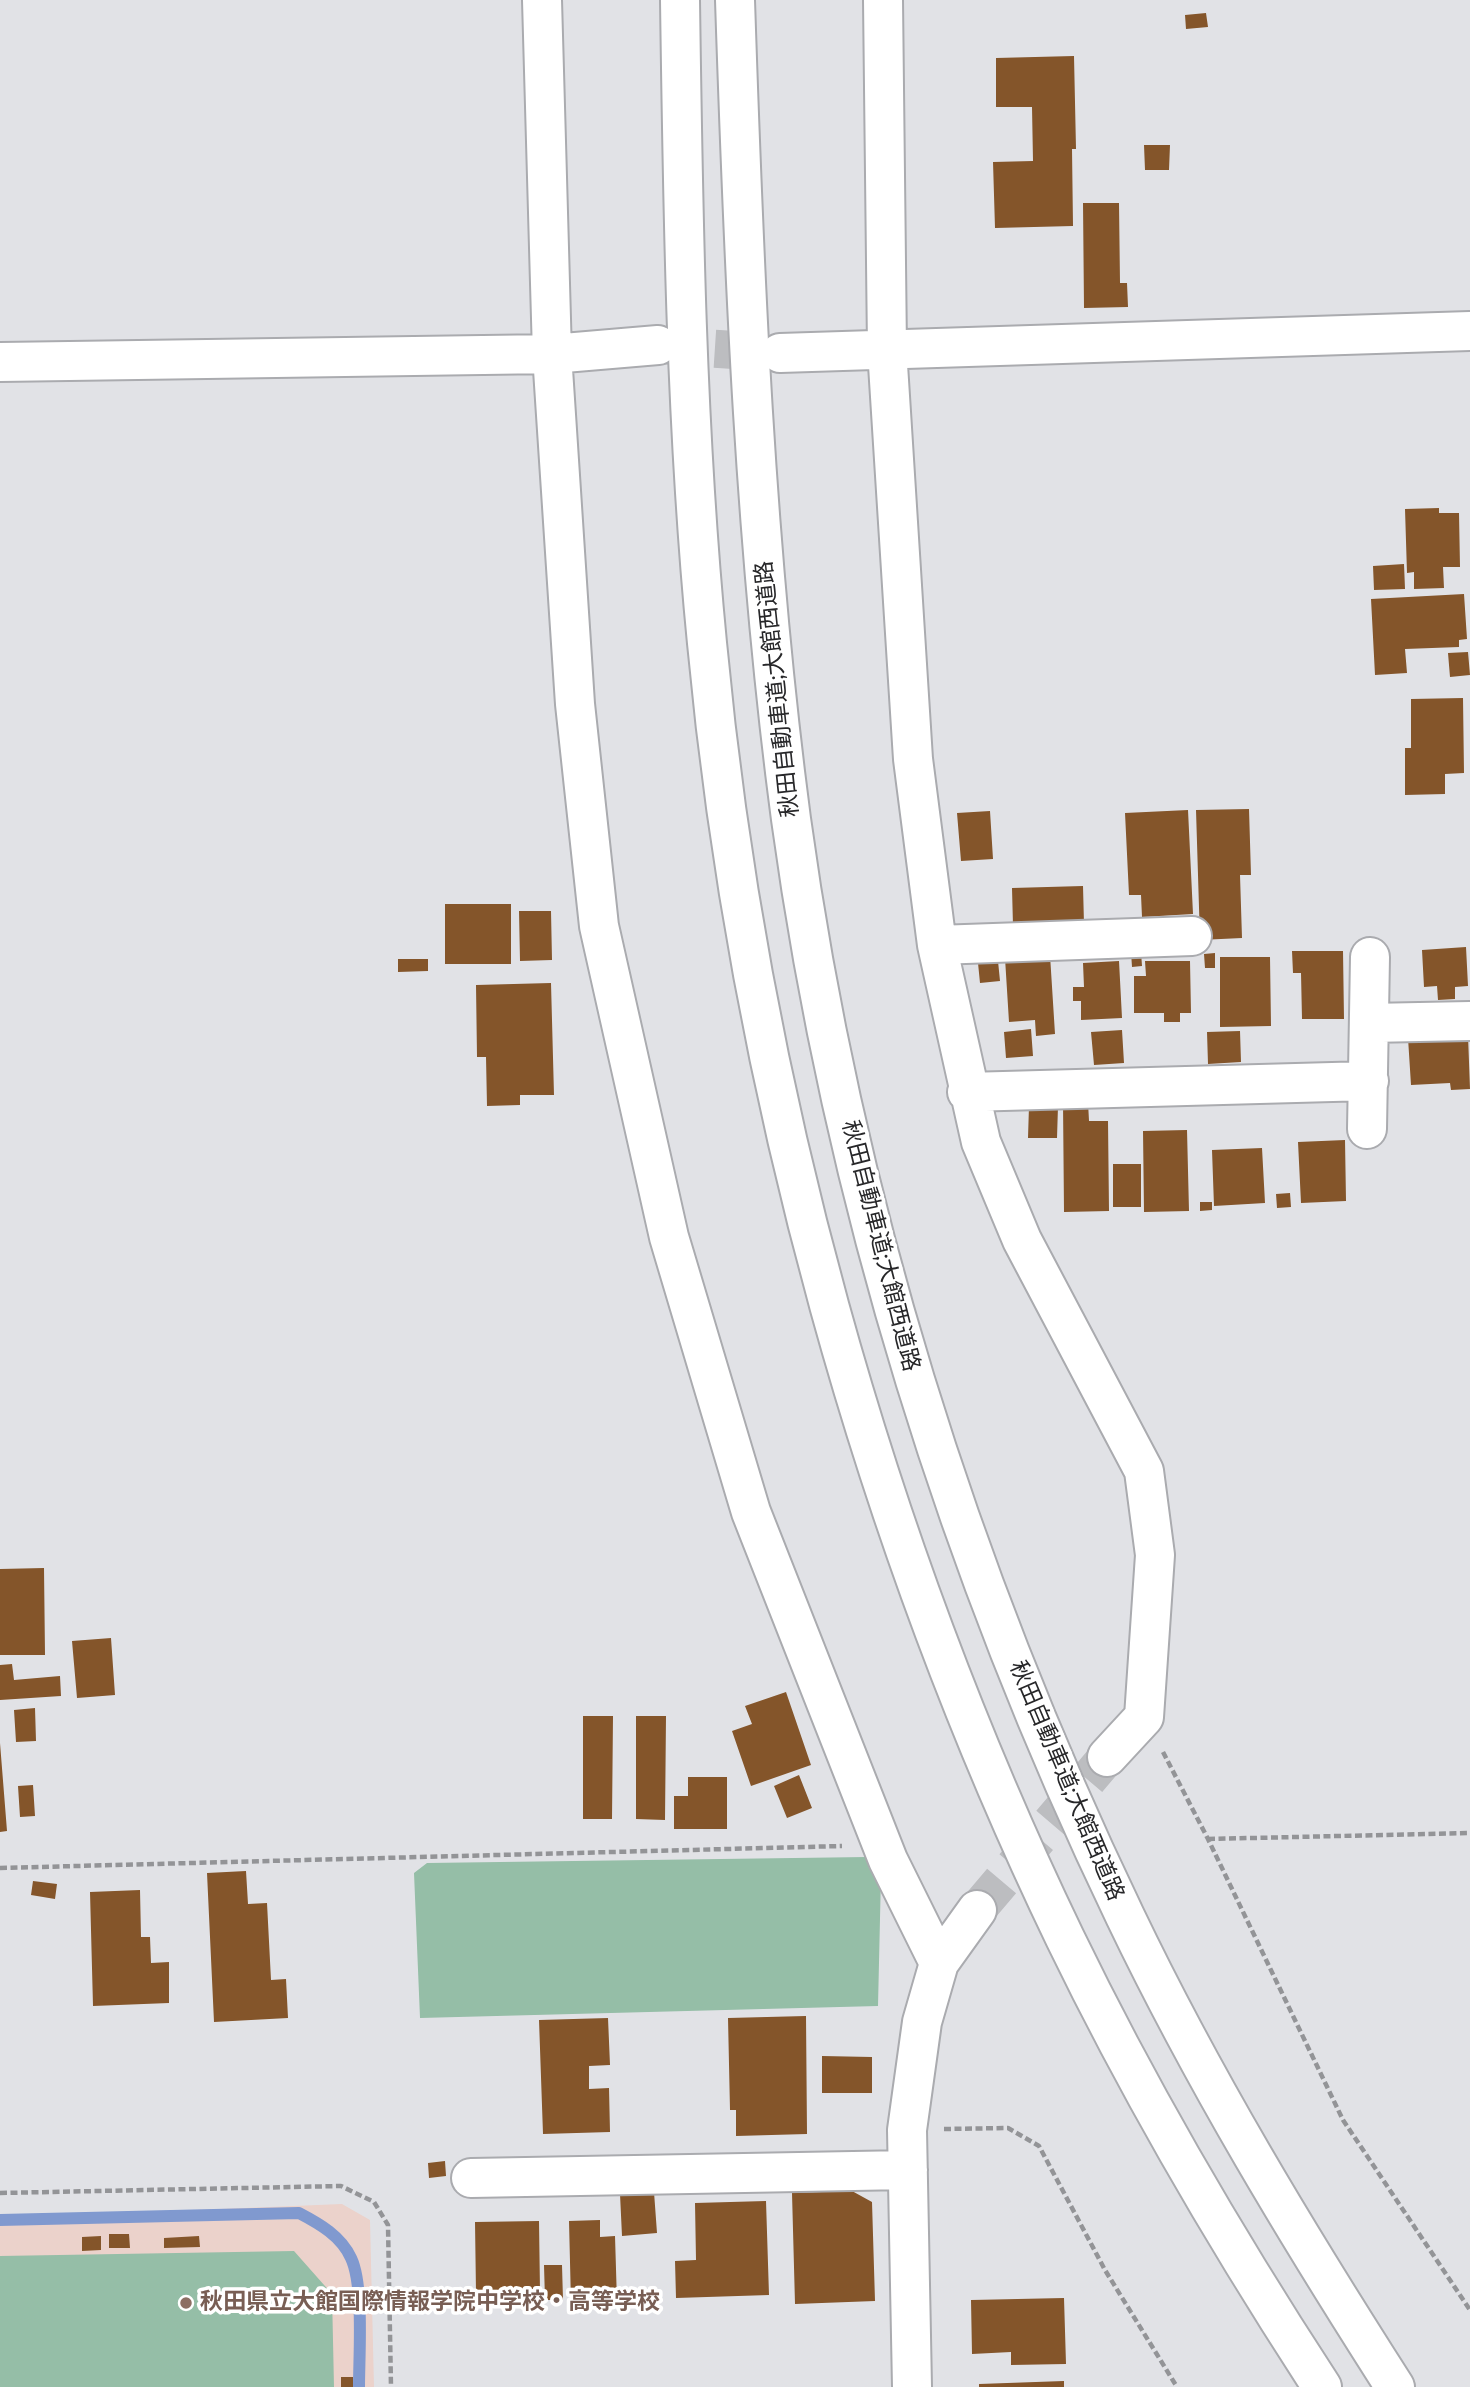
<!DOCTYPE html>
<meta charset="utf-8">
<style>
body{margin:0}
canvas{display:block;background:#e1e2e6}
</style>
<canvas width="1470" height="2387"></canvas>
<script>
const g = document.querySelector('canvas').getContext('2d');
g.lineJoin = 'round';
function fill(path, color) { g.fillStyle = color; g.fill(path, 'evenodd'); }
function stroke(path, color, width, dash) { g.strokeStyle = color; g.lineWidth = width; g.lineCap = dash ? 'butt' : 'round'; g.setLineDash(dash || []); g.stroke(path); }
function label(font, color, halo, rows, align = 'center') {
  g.font = font + ' "Fira Sans Condensed","Noto Sans JP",sans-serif'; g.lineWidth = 7; g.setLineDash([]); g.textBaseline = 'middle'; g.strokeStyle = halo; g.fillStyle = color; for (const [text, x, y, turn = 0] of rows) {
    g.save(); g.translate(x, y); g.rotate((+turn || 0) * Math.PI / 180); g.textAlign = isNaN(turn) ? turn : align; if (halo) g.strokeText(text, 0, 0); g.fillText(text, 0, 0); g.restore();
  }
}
fill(new Path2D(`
 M342,2204l28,16 4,167h-374v-169z`), '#ebd2cb');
fill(new Path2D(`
 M867,1857l14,18 -3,131 -458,12 -6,-145 13,-10z
 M294,2251l38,43 2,93h-334v-131z`), '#95bea7');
stroke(new Path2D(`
 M0,2220l299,-7c21,11 42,23 52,45 13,27 8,97 8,129`), '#8099cf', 12);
fill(new Path2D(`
 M1206,13l2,14 -22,2 -1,-14z
 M1074,56l2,93h-4l1,77 -78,2 -2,-66 40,-1 -1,-54h-36v-49z
 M1144,145h26l-1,25h-24z
 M1083,203h36l1,80h7l1,24 -44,1z
 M1439,508v5h20l1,54h-17l1,21 -30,1v-17l-7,1 -2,-64z
 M1404,564l1,25 -31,1 -1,-24z
 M1464,594l3,45 -8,1v7l-54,2 2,24 -32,2 -4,-76z
 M1468,652l2,23 -20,2 -2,-24z
 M1463,698l1,75 -19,1v20l-40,1v-47h6v-49z
 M1249,809l2,66h-11l2,63 -42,2 -4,-130z
 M1188,810l5,104 -51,3 -1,-22h-12l-4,-82z
 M990,811l3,48 -32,2 -4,-48z
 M1083,886l1,38 -71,2 -1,-38z
 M445,904h66v60h-66z
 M519,911h32l1,49 -32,1z
 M1466,947l2,39 -13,1v12l-17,1 -1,-14 -13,1 -2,-37z
 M1292,951h51l1,68h-42l-1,-46h-8z
 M1131,952h10l1,14 -10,1z
 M1215,953v15h-10l-1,-14z
 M1050,955l5,79 -19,2 -1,-16 -26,2 -4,-64z
 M1220,957h50l1,69 -51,1z
 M398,959h30v12l-30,1z
 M998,961l2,20 -20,2 -2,-20z
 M1119,961l3,57 -41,2v-19h-8v-14h11l-1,-24z
 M1145,961h45l1,52h-11v9h-16v-9h-30v-37h12z
 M551,983l3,112h-34v10l-33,1 -1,-49h-9l-1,-72z
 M1031,1029l2,27 -27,2 -2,-26z
 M1122,1030l2,33 -30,2 -3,-33z
 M1240,1031l1,31 -33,2 -1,-32z
 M1468,1035l2,54 -19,1 -1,-7 -39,2 -3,-47z
 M1063,1102h25l1,19h19l1,90 -45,1z
 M1029,1106h29l-1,32h-29z
 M1187,1130l2,81 -45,1 -1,-81z
 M1345,1140l1,61 -45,2 -3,-61z
 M1262,1148l3,55 -51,3 -2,-56z
 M1113,1164h28v43h-28z
 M1290,1193l1,14 -14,1 -1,-14z
 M1200,1202h12v8l-12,1z
 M44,1568l1,87h-45v-86z
 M111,1638l4,57 -38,3 -5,-57z
 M12,1664l2,16 46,-4 1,20 -61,4v-35z
 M786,1692l25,73 -60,21 -19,-55 20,-7 -7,-18z
 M35,1708l1,33 -20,1 -2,-32z
 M583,1716h30l-1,103h-29z
 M636,1716h30l-1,104 -29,-1z
 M0,1743l7,88 -7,1z
 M799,1775l13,33 -25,10 -13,-32z
 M688,1777h39v52h-53v-33h14z
 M33,1785l2,31 -15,1 -2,-31z
 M246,1871l2,33 19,-1 4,77 15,-1 2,39 -74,4 -7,-149z
 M33,1881l24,3 -2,15 -24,-4z
 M140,1890l1,47h9l1,26 18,-1v41l-76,3 -3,-114z
 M806,2016l1,118 -71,2v-26h-6l-2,-92z
 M608,2018l2,47 -21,1v23l20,-1 1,44 -67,2 -4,-114z
 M822,2056l50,1v36h-50z
 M445,2161l1,15 -17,2 -1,-15z
 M852,2191l20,11 3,99 -80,3 -3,-111z
 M654,2192l3,41 -35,3 -2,-42z
 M766,2201l3,94 -93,3 -1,-37 21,-1 -1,-57z
 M600,2220v17l15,-1 2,66 -46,1 -2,-82z
 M539,2221l1,71 -64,1 -1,-71z
 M109,2234h20l1,14h-21z
 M101,2236v14l-19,1v-14z
 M199,2236l1,11 -36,1v-10z
 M544,2265h18l1,35h-18z
 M1064,2298l2,66 -55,1v-13l-39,2 -1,-54z
 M341,2377h12v10h-12z
 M1064,2381v6h-85v-3z`), '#84552a');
stroke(new Path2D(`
 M658,345l122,8
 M977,1910l130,-153`), '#bcbdc0', 38, [38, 19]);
const minor = new Path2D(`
 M542,0l10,354 23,350 24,222 70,311 82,275 137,348 51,103
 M883,0l4,349 26,410 24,186 44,197 41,98 122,231 11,84 -11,162 -37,40
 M780,353l690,-22
 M0,362l552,-8 106,-9
 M937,945l255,-9
 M1369,1023l101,-2
 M967,1092l402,-11
 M1367,1129l3,-172
 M471,2178l437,-8
 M912,2387l-5,-257 15,-108 17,-59 38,-53`);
const motorway = new Path2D(`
 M680,0c3,215 6,429 27,643 41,440 166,897 358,1295 75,155 163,305 257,449
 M735,0c9,274 20,548 56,819 52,380 168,752 334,1097 78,163 172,318 270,471`);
stroke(minor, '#aaabaf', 42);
stroke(motorway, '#aaabaf', 42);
stroke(new Path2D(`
 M1163,1752l45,87 135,281 127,190
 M1208,1839l262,-6
 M0,1868l842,-22
 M944,2129l64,-1 31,18 66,124 72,117
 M0,2193l341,-7 33,16 14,23 3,162`), '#939497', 4.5, [7, 3.5]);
stroke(minor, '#fff', 38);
stroke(motorway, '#fff', 38);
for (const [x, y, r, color] of [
 [186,2303,7,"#8d6e63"]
]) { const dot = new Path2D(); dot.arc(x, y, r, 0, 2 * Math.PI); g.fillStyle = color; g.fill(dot); stroke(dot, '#fff', 2.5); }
label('23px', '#272729', '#fff', [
 ["秋田自動車道;大館西道路",778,689,-96],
 ["秋田自動車道;大館西道路",880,1246,76],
 ["秋田自動車道;大館西道路",1066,1781,67]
]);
label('bold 23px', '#785e54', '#fff', [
 ["秋田県立大館国際情報学院中学校・高等学校",200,2303]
], 'left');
</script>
